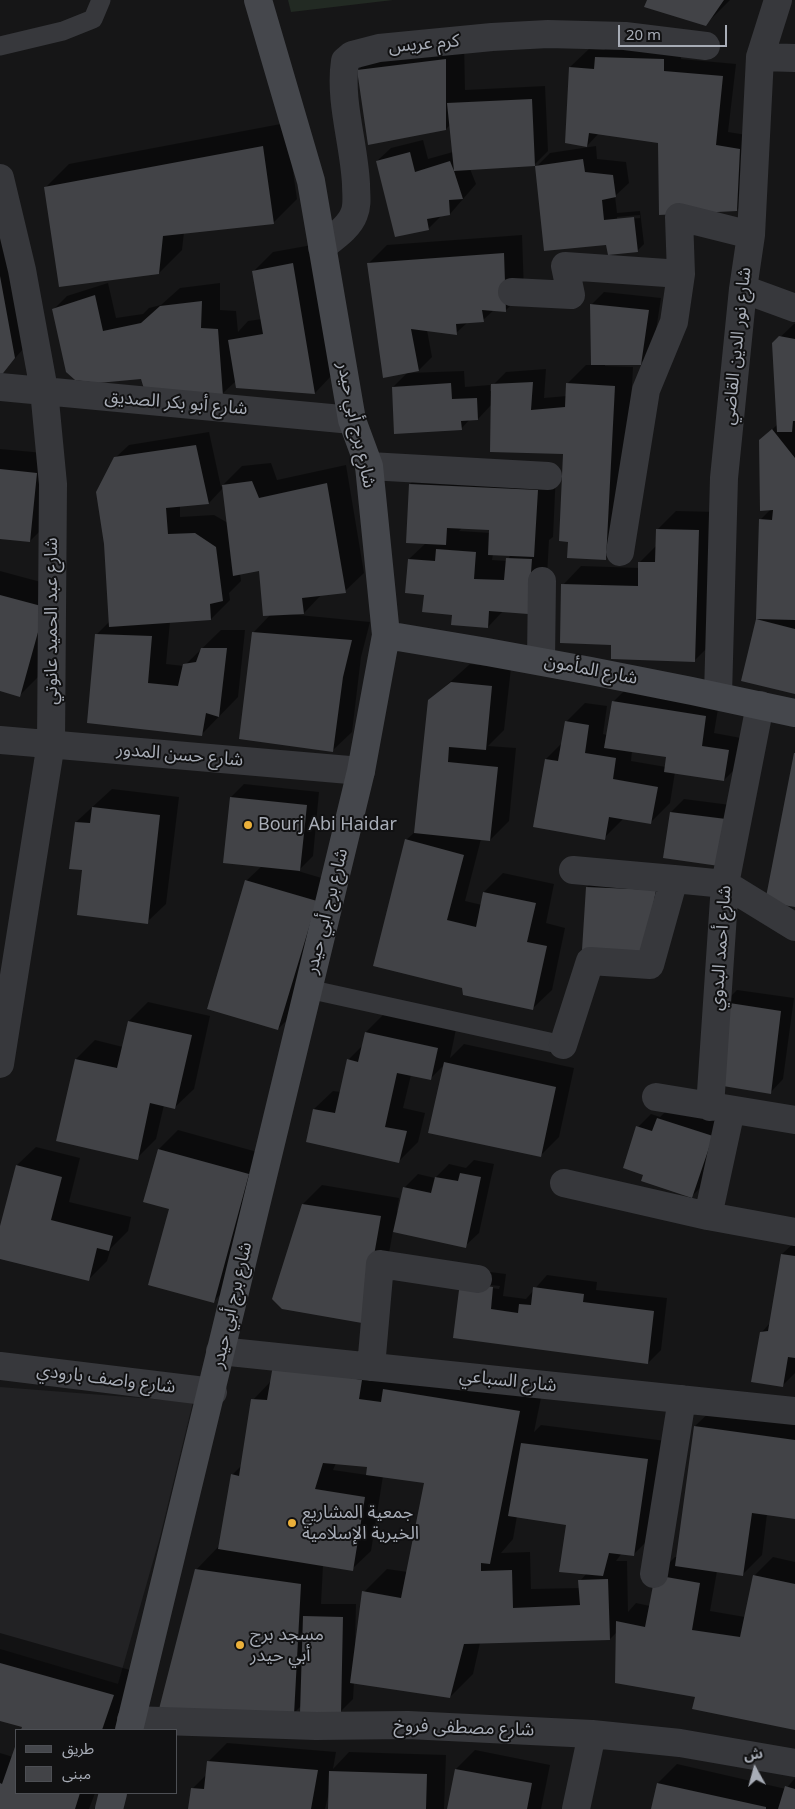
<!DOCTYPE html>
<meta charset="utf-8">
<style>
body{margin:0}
#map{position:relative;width:795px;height:1809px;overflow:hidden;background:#161617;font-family:"Noto Sans","Noto Sans Arabic",sans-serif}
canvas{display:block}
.legend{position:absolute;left:15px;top:1729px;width:162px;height:65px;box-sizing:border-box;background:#111112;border:1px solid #4d4f54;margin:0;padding:6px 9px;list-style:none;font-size:15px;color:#a8adb7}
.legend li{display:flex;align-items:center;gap:10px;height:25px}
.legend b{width:25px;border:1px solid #4d4f54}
.north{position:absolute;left:730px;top:1744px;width:50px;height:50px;-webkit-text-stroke:4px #111112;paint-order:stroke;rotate:353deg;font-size:14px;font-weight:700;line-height:20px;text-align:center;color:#a8adb7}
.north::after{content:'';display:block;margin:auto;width:18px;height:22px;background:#a8adb7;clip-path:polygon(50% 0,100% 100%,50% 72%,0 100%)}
.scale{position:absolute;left:618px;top:25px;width:109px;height:22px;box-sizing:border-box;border:2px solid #a8adb7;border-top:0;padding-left:6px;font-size:15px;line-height:18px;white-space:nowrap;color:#a8adb7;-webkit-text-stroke:4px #111112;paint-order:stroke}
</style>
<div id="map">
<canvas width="795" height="1809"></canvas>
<ul class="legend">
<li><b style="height:6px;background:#45474c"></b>طريق</li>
<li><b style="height:14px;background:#424347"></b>مبنى</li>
</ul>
<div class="north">ش</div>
<div class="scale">20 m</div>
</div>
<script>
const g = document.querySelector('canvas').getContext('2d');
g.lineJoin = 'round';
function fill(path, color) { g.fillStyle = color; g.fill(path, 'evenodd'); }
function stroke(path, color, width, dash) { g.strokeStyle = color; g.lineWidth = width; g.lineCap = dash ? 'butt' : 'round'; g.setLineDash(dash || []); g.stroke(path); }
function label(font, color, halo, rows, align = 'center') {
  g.font = font + ' "Noto Sans","Noto Sans Arabic",sans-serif'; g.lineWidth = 4; g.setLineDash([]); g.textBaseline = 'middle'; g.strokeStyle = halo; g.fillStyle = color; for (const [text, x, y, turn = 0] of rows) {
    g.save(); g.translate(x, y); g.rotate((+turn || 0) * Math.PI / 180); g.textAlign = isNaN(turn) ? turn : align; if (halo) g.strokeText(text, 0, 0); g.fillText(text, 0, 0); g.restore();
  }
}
fill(new Path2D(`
 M0,1387l193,15 -33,135 -42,147 -118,-35z`), '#222224');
fill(new Path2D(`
 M288,0h105l-102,12z`), '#222a23');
fill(new Path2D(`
 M648,0h82l-24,24z
 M615,39l67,2 -1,18 55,5 -8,68 25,4 -3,61 -13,13 -77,-70 -61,-7 -12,13 -17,-79 19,-18 15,1z
 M464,41l1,49 80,-4 3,65 -13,13 -65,5 6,15 -26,30 -8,1 -14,14 -51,-68 14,-13 32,-8 5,19 25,-7 -3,-27 -4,4 -88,-59 19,-18z
 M286,123l11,76 -23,23 -90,10 -2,18 -23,23 -113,-86 23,-23z
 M596,146l1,13 29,3 3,21 -14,13 2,17 23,-2 4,33 -7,7 -29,-10 -71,-75 13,-13zM640,215v3l-23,2v-3z
 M0,198l33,140 -33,37z
 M522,235l2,57 -19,19 -11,-1 -11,10 -15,2 -12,11 -29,-3 5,27 -13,13 -35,6 -16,-112 19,-19z
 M312,245l21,129 -18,19 -79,-12 -14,13 -80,-18 -88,-67 13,-13 41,-13 8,35 27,-4 6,-6 12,-3 19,-17 40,-5v27l16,1 2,21 10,-11 14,-2 -8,-48 19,-19z
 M604,292l57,6 -8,52 -13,14h-35v2l28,1 -9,173 -19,19 -35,-19 -6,-89 -72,-47 -14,15h-8l-9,10 -68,-42 14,-14 57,-2 1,16 25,-2v6h2l1,-6 13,-13 40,-3 -2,29 23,-2v-12l19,-19h6l-1,-60z
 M794,324h1v369l-38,-74 3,-99 11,-11 -11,-68 18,-17 -5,-80z
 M209,432l12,55 21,-21 29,-3 6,17 69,-15 18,108 -19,18 -23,3 -18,19 -15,1 81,8 -9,35 -9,75 -19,18 -80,-117 18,-19 -11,-44 -20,3 1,8 -12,12 1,7 -19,19 -41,3 -4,42 18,2 37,-36h24l-7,67 -36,37 -106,-99 14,-14 5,-163 14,-13zM223,488l5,35 -14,-8 -34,2v-12l29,-2z
 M0,449l55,5 -6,68 -19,19 -30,-3z
 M429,465l127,7 -3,65 -4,3 -3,54 -43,17 -15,16 -35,-13 -28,-21 -16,-34 17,-16 -16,-59zM462,528l29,1v4l-32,-2zM493,554h18l-4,7 -15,-1z
 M676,511l41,1 -4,130 -19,19 -81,-17 -50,-59 18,-19 59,2v-6l17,-17v-15z
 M0,571l63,17 -25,89 -19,19 -19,-6z
 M470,664l41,4 -7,62 -16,16 28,2 -7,73 -19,19 -9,-1 -16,62 17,4 2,-13 19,-19 51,11 -8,39 19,5 -13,62 -19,18 -69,-21 -58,-147 10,-9 13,-130z
 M626,689l93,14 -5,30 27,5 -4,29 -13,13 -49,-8 -5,31 -19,19 -27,-4 -20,20 -70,-12 12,-67 17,-17 4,-21 18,-18 22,3 -4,28 4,1 6,-33zM632,751l36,5 -2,11 -35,-6z
 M244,784l75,8 -6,64 -15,15 37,11 -38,128 -19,19 -32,-148 16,-15 -31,-69z
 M112,789l67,8 -13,107 -19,18 -63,-53 -8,-47z
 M684,799l54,7 -6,45 -61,-39z
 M600,874l68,4 -11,60 -70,-51z
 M737,990l57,8 -11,81 -13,14 -46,-90z
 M148,1002l62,14 -16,73 -19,18 -11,-2 -8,34 -19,19 -61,-99 19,-19 28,7 6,-26z
 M385,1013l71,16 -6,29 14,-14 110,24 -15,69 -19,19 -96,-91 -14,14 -19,-4 -8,33 22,5 -7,29 -19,19 -85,-52 19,-18 8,1 7,-32 15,-15 3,-13z
 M671,1106l54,17 -20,60 -13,13 -48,-22 -6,-47 13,-13 9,3z
 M178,1130l90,25 -36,128 -19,19 -43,-94 -25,-7 14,-52z
 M36,1147l44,11 -11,44 62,15 -3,14 -17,17 -4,13 -19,19 -88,-23v-25l17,-67z
 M474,1160l20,4 -15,69 -14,13 -72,-15 -13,72 -77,-99 19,-19 77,13 -2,13 2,1 5,-24 14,-14 17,4 14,-14 17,4z
 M795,1242v131l-13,13 -21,-53 9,-10 12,-69z
 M474,1270l32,4 -3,22 23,3 21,-24 50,7 -1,8 71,8 -6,52 -13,13 -194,-26zM471,1283l29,3 -1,3 -28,-4z
 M274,1366l269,22 -9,44 7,-7 125,16 -14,95 -19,19 -11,-2 -6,8h11l1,51 8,-9 14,3 6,-30 19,-19h2l18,-131 19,-18 81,11v98l-28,-3 -5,41 -19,19 -26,-3 -7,40 35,6 9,-41 19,-19 22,5v167l-98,-33 -79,-65 -8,8 -130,4 -7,31 -23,23 -96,-15 -1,17 -13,13 -39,-6 -8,8 -97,-144 23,-24 13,-71 10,-10 11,-65 19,-20zM336,1463h34l-3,12 -34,-5zM383,1476l42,6 -17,90 -21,-3 -23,23 -7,53h-2l1,-41h-35l2,-39 29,4 19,-18zM517,1516l50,8 20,49 -7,8v7l-49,1 -1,-37 -29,1 12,-14z
 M0,1633l137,39 -21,58h-94l2,-4 -24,-6z
 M227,1743l109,9 -3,17 16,-17 97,3 -2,54h-114l-1,-17 -4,17h-136l4,-21 14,-14 1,-12z
 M16,1747v46h79l-6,16h-89v-56l13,4z
 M475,1750l75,15 -9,44h-93l8,-40z
 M677,1764l109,25 9,-11v31h-143l6,-26z`), '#0007');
fill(new Path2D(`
 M647,0h77l-18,26 -62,-19z
 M595,57l69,2v12l59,5 -7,69 24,4 -3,62 -78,4 -1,-72 -69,-10 -2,14 -22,-4 4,-76 25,2z
 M446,59v71l-78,15 -11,-75z
 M532,99l3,67 -81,5 9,28 -14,1 1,15 -23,4 2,11 -34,7 -19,-76 34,-9 5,20 35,-11 4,10 -7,-68z
 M263,146l11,78 -111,12 -4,38 -100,13 -15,-100z
 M583,159l2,13 28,3 3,22 -14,3 2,20 30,-3 4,35 -30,3 -2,-10 -62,6 -9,-85z
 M504,253l2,59 -24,-2 2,12 -28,2 1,11 -46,-6 8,42 -36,7 -16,-115z
 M293,263l22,131 -79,-6 -8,-48 35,-6 -11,-63z
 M0,276l15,82 -15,19z
 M95,295l8,36 38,-8 19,-17 42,-5 -1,27 17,1 5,67 -79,-7 -3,-10 -43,4 -23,-3 -9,-8 -14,-63z
 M590,304l59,6 -8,55h-50z
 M779,336l16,3v82h-2l-1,11h-15l-5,-89z
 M533,382l-2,28 34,-3 1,-24 49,3 -9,174 -39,-2 1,-16 -9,-1 4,-87 -73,-2 1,-68z
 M451,383l1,16 25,-1 1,22 -17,1 1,9 -68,4 -2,-47z
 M772,429l23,29v162l-39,-1 3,-100 13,1 1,-10 -13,1 -1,-71z
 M196,445l13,59 -43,4 2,26 27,-1 21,14 7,54 -13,3 1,16 -102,7 -5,-83 -8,-52 18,-35z
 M0,469l37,4 -7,69 -30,-3z
 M252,481l7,17 68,-15 19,110 -44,5 2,16 -41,2 -4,-45 -26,5 -11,-91z
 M409,484l129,6 -4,67 -46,-2 1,-25 -42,-2 -1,17 -40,-2z
 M656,529l43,1 -4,132 -84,-3v-14l-51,-2 1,-59 77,2v-24h17z
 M436,549l40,3 -2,27 30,1 2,-22 26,1 -4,55 -39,-3 -1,17 -37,-3 1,-10 -30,-3 2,-17 -19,-2 3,-34 27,2z
 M0,595l45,12 -25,90 -20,-6z
 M756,619l39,10v65l-54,-13z
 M252,632l100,8 -9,37 -10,75 -94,-13z
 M95,634l57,2 -4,47 30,3 5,-22 13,-2 5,-14h26l-8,69 -13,-4 -4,23 -115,-13z
 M451,682l41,4 -6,64 -37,-3 -1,15 50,5 -8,74 -76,-8 14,-133z
 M612,701l94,15 -4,30 27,4 -5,31 -60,-9 2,-15 -62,-9z
 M565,721l24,4 -4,28 31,5 -3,21 45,8 -7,37 -42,-7 -4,23 -72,-13 12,-68 13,2z
 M794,753h1v154l-30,-5z
 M230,797l77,8 -7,66 -77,-8z
 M92,807l68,8 -12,109 -71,-9 5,-45 -13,-1 6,-47 15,1z
 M670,812l56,7 -7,47 -56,-8z
 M405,839l59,16 -17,65 29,7 7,-35 53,11 -9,39 20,4 -14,64 -70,-15 -1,-7 -89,-22z
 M245,880l72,21 -39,129 -71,-21z
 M586,887l70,3 -12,63 -62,-3z
 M723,1002l58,9 -10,83 -48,-8z
 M128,1021l64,14 -17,74 -25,-6 -12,57 -82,-19 19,-82 42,9z
 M365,1032l73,16 -7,32 -34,-7 -12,54 22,4 -8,32 -93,-21 7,-33 22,4 12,-54 11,3z
 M444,1062l112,25 -15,70 -113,-24z
 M657,1118l56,18 -21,62 -51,-17 2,-6 -20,-7 13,-42 16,5z
 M158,1149l91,25 -35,129 -66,-18 21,-76 -26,-7z
 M16,1165l46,12 -11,43 62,16 -4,15 -12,-3 -8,33 -89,-22v-33z
 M460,1173l21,4 -15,71 -73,-16 10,-45 28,6 4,-16 23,4z
 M302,1204l79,12 -19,107 -80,-14 -10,-10z
 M781,1254l14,2v102l-7,-1 -5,30 -32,-5 9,-50 8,-1z
 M460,1282l33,5 -2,22 27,4 1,-9 12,1 2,-18 51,7 -1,8 71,9 -6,53 -195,-26z
 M273,1365l89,15 -3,19 22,3 2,-13 137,22 -30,153 -9,-1v8l31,-1 1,38 67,-3 -2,-25 30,-1 2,61 -146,4 -14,54 -100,-15 12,-92 39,7 23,-115 -58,-8 1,-8 -44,-4 -8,26 50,8 -12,74 -135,-22 13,-75 8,2 12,-77 16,1z
 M694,1426l101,14v79l-43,-6 -9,63 -68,-10z
 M521,1443l127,16 -14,97 -25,-3 -6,23 -44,-4 7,-47 -58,-9z
 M195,1569l106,15 -7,131 -135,-6z
 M655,1575l45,8 -8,47 48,7 13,-62 42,9v146l-103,-21 3,-12 -80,-14 1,-62 29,6z
 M303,1616l40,1 -2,97 -41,-1z
 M0,1663l114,32 -12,35h-81l1,-3 -22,-6z
 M16,1744v49h64l-5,16h-75v-26l2,1z
 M207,1761l111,9 -7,39h-123l3,-21 13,1z
 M455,1769l77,14 -5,26h-80z
 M329,1771l98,3 -1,35h-98z
 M657,1783l109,24v2h-115z
 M785,1786l10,3v20h-17z`), '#424347');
stroke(new Path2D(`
 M0,46l63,-15 30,-12 8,-19
 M308,989l255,56`), '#37383c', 19);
stroke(new Path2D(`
 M760,57l35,1
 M0,178l22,92 22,120 9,94 -2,259 -51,321
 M322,247c11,-9 27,-19 32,-33 4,-9 2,-20 2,-30 -2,-41 -17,-83 -11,-123l7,-6 27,-7 113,-11 56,-3 77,2 81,10
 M743,289l52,19
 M512,292l59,3 -6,-29 116,8
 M0,387l352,33
 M369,466l179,10
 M620,552l26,-162 28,-68 7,-48 -2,-57 72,18
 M541,660l1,-79
 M718,695l6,-217 19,-189 8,-54 9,-178 18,-57
 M0,740l361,31
 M573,870l101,9
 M563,1045l27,-84 60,4 24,-86 51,5 70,43
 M656,1097l139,23
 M710,1107l15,-223 35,-179
 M564,1183l144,33 87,16
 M708,1216l23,-106
 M220,1351l575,60
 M0,1366l213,26
 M371,1367l9,-103 98,15
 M654,1574l28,-175
 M131,1720l185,6 92,-1 184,9 88,9 115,20
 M576,1809l16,-75`), '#37383c', 28);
stroke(new Path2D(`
 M386,635c137,22 273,48 409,78
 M129,1730l232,-959 25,-136 -17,-169 -17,-46 -41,-239 -53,-181
 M109,1809l4,-16`), '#45474c', 28);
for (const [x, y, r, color] of [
 [248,825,5,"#ebb03a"],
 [292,1523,5,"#ebb03a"],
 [240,1645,5,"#ebb03a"]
]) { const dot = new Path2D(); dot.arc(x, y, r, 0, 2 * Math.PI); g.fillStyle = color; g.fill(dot); stroke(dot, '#111112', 2); }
label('18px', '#a8adb7', '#111112', [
 ["كرم عريس",424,44,-5],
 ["شارع نور الدين القاضي",737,346,-84],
 ["شارع أبو بكر الصديق",176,403,5],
 ["شارع برج أبي حيدر",356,425,78],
 ["شارع عبد الحميد عانوتي",52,621,-90],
 ["شارع المأمون",591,670,11],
 ["شارع حسن المدور",180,755,5],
 ["شارع برج أبي حيدر",327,911,-76],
 ["شارع أحمد البدوي",721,948,-86],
 ["شارع برج أبي حيدر",232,1305,-77],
 ["شارع واصف بارودي",106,1379,7],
 ["شارع السباعي",508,1381,6],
 ["شارع مصطفى فروخ",464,1728,2]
]);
label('18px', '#a8adb7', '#111112', [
 ["Bourj Abi Haidar",258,825],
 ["جمعية المشاريع",302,1513],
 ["الخيرية الإسلامية",302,1534],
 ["مسجد برج",250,1635],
 ["أبي حيدر",250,1656]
], 'left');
</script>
